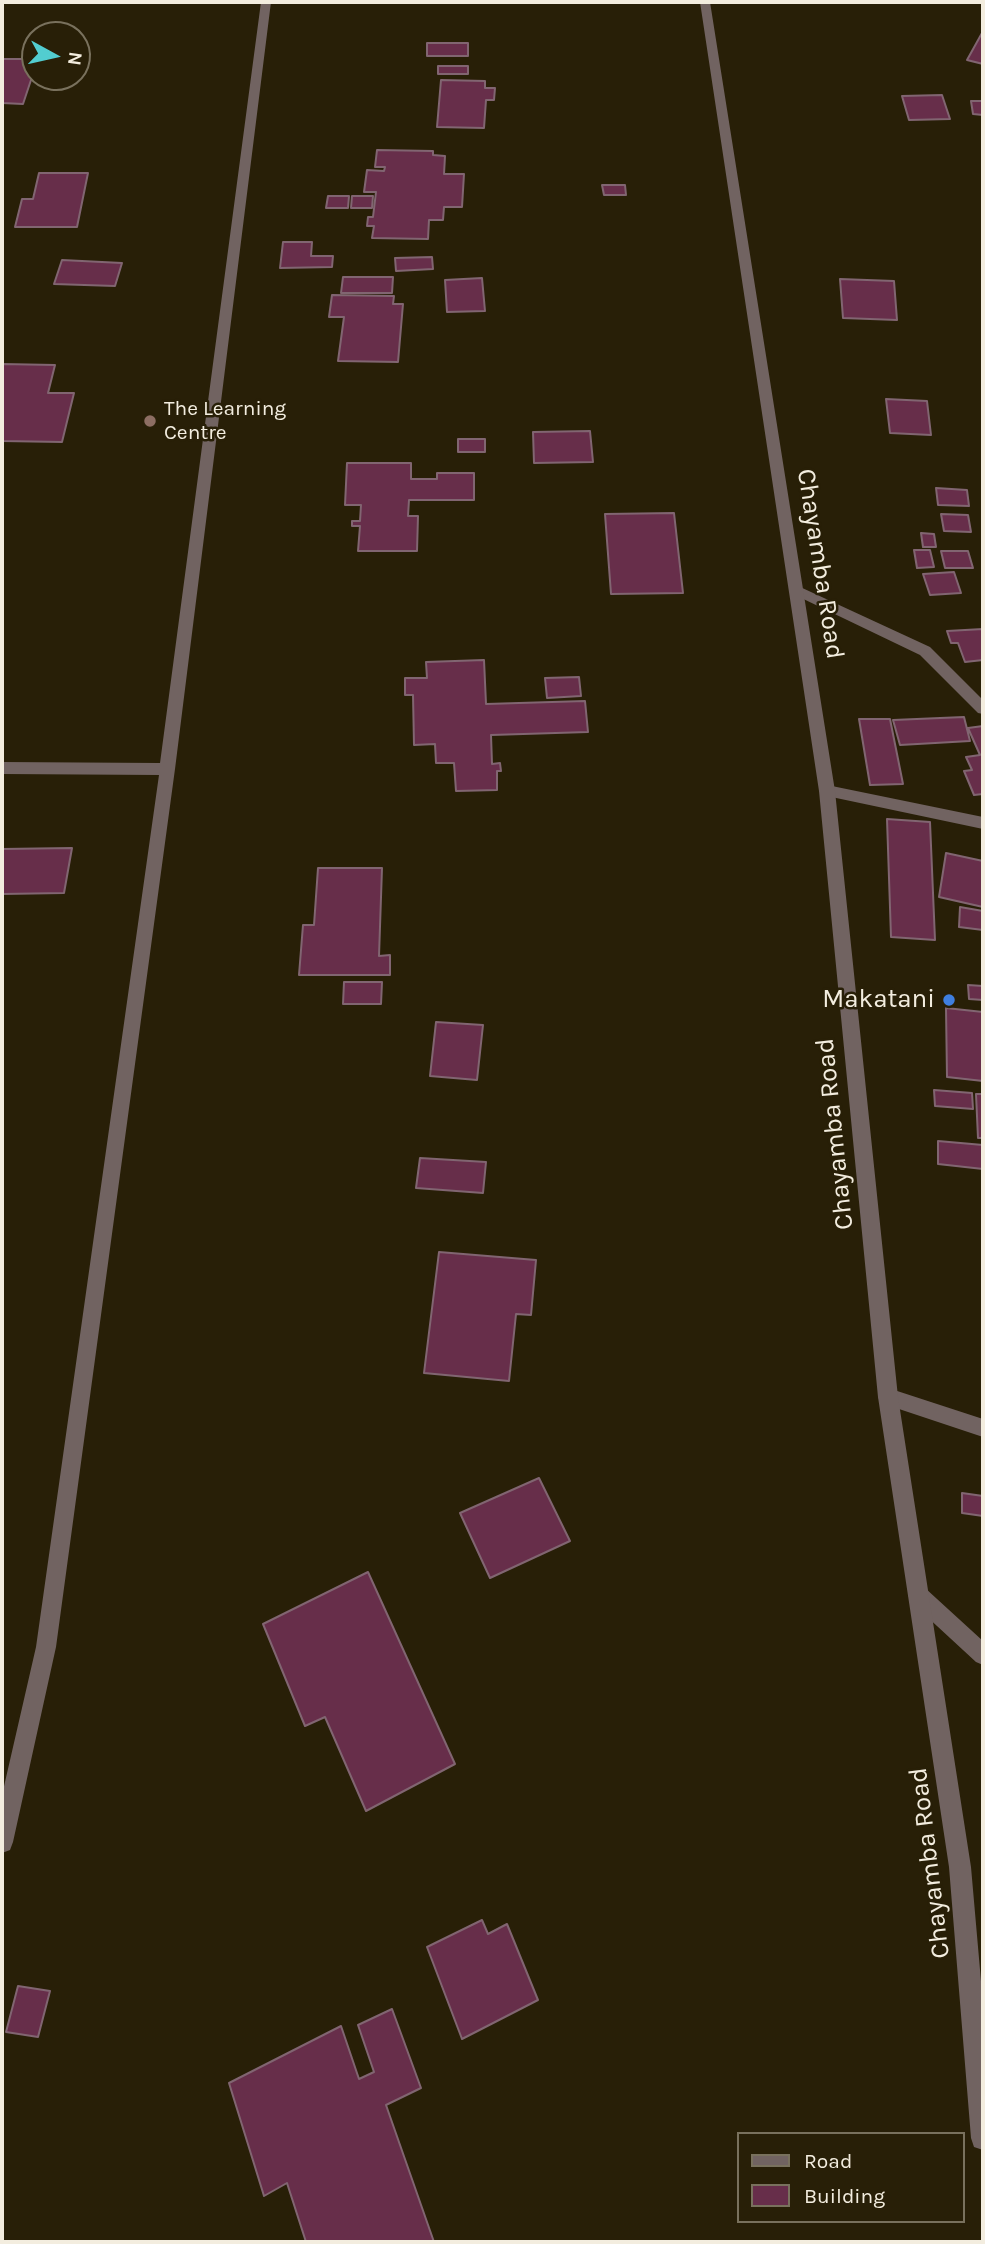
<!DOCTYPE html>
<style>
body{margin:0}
#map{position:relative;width:985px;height:2244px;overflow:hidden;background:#281f07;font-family:Karla,sans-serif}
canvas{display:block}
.frame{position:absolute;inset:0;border:4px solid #f3eddf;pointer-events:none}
.legend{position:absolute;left:737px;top:2132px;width:228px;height:91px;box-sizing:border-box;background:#281f07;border:2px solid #79715d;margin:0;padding:9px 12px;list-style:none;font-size:21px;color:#f3eddf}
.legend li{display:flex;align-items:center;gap:14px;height:35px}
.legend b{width:35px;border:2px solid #79715d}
.north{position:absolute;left:21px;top:21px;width:70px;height:70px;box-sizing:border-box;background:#281f07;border:2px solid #79715d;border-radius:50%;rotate:98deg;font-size:19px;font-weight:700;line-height:28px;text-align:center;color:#f3eddf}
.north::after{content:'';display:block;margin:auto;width:24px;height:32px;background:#52cdd0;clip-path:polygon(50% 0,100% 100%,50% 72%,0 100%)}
</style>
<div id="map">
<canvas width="985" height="2244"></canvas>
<div class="frame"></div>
<ul class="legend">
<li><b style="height:9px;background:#716361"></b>Road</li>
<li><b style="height:19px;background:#672e4a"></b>Building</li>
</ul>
<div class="north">N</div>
</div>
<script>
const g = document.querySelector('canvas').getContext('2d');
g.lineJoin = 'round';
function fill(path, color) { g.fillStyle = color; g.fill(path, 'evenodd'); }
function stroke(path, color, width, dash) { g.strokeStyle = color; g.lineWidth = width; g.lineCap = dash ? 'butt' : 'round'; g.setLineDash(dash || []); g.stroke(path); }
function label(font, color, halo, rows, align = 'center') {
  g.font = font + ' Karla,sans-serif'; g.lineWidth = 5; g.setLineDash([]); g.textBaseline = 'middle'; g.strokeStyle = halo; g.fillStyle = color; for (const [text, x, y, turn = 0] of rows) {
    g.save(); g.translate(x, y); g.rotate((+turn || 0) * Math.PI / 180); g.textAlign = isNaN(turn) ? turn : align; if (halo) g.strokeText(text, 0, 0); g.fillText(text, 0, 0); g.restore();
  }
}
const building = new Path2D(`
 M982,33l1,31 -16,-4z
 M427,43h41v13h-41z
 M2,59h33v18h7l-1,3h-10l-8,24 -21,-1z
 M438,66h30v8h-30z
 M441,80l44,1v7h10l-1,12h-8l-2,28 -47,-1z
 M942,95l8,24 -41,1 -7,-24z
 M971,101h12v14l-10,-1z
 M377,150l56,1v4l12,1 -1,18h20l-2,33h-18l-1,13h-14l-1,19 -56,-1 2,-12h-7l1,-9h5l3,-25h-12l3,-22 17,1 1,-4h-10z
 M39,173h49l-11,54h-62l7,-28h11z
 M602,185h23l1,10h-22z
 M328,196h21l-1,12h-22z
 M352,196h21l-1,12h-21z
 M283,242h29l-1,14h22l-1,11 -52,1z
 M432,257l1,12 -37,2 -1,-13z
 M62,260l60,3 -7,23 -61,-2z
 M343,277h50l-1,16h-51z
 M482,278l3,33 -38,1 -2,-32z
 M840,279l54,2 3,39 -54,-2z
 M332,295l62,1 -1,8h10l-5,58 -60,-1 6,-44h-15z
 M2,364l53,1 -7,28h26l-12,49 -60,-1z
 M886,399l41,2 4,34 -41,-2z
 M590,431l3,31 -59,1 -1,-31z
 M458,439h27v13h-27z
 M347,463h64v16h26v-6h37v27h-65l-1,16h10l-1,35h-59l2,-25h-8v-5h8l1,-16h-16z
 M936,488l31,2 2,16 -31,-1z
 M674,513l9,80 -72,1 -6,-80z
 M941,514l27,1 3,17 -27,-1z
 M921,533l13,1 2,13h-13z
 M914,550h16l4,17 -17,1z
 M941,551h27l5,17h-28z
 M954,572l7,21 -31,2 -7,-21z
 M983,629v31l-18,2 -7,-19h-7l-4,-12z
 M484,660l2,44 99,-3 3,31 -97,3 1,29 8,-1 1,8h-4v19l-41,1 -2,-28h-18l-1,-19 -21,1 -1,-50h-8v-17h22l-1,-16z
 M579,677l2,19 -34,2 -2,-20z
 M964,717l6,24 -70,4 -7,-25z
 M859,719h31l13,65 -33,1z
 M983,726v68l-9,1 -10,-24 8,-1 -6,-13 14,-2 -12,-27z
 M887,819l43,3 5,118 -44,-3z
 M72,848l-8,45 -62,1v-45z
 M946,853l37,8v46l-44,-10z
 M318,868h64l-3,88 11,-1v20h-91l4,-50h11z
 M960,907l23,4v19l-24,-3z
 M344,982h38l-1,22h-38z
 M968,985l15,1v14l-14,-1z
 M946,1008l37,4v69l-36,-4z
 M436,1022l47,3 -6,55 -47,-4z
 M934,1090l38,3 1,16 -38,-3z
 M976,1094h7v44h-5z
 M938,1141l45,4v24l-45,-5z
 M420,1158l66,4 -3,31 -67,-5z
 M439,1252l97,8 -5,55 -15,-1 -7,67 -85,-8z
 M539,1478l31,63 -80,37 -30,-65z
 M962,1493l21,3v20l-21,-3z
 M368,1572l87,192 -89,47 -41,-94 -20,9 -42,-102z
 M482,1920l6,14 19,-10 31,76 -76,39 -35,-92z
 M18,1986l32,5 -12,46 -32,-5z
 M392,2009l29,79 -35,17 48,137h-128l-19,-59 -23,13 -35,-113 112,-57 18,53 15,-7 -16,-47z`);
fill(building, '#672e4a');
stroke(building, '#816571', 2);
fill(new Path2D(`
 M261,2h10l-96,767 -119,878 -43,195 -3,8 -8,3v-58l34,-148 123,-872 -157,-1v-12l158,1z
 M798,586l132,61 53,53v14l-5,-1 -58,-58 -127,-61v-6z
 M827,785l156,32v12l-161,-34 -3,-4z
 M888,1388l95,31v18l-102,-34 -3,-6 3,-6z
 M918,1585l7,3 58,53v24l-7,-3 -65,-60 -3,-7 3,-7z`), '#716361');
fill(new Path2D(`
 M700,2h10l125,789 63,606 73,470 12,137v146l-9,-3 -3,-9 -22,-271 -71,-470 -59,-606z`), '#716361');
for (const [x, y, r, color] of [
 [150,421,7,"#8d6e63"],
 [949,1000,7,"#3f7fe0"]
]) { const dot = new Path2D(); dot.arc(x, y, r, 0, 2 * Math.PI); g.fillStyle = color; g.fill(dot); stroke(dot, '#281f07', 2.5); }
label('21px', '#f3eddf', '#281f07', [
 ["The Learning",164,409],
 ["Centre",164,433]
], 'left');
label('26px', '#f3eddf', '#281f07', [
 ["Chayamba Road",820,564,81],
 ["Chayamba Road",835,1134,-96],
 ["Chayamba Road",930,1863,-97]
]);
label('26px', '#f3eddf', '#281f07', [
 ["Makatani",935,1000]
], 'right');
</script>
